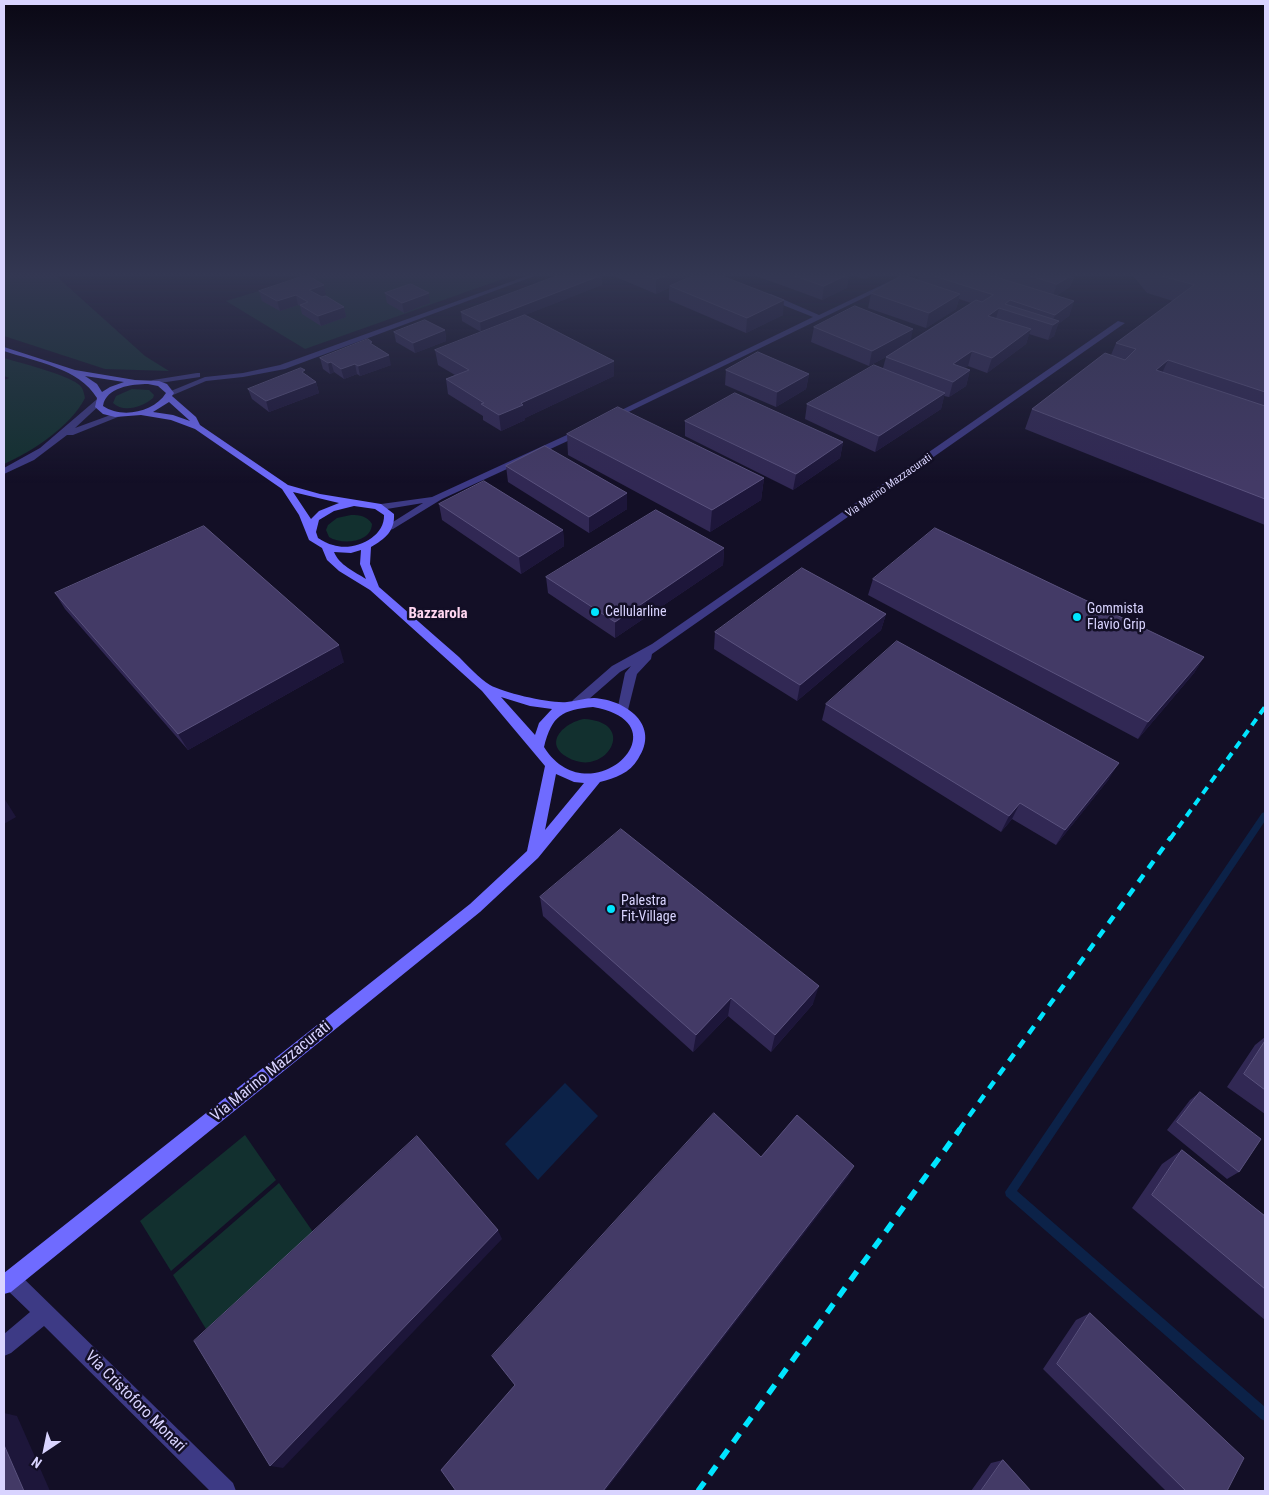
<!DOCTYPE html>
<style>
body{margin:0}
#map{position:relative;width:1269px;height:1495px;overflow:hidden;background:#130f26;font-family:"Roboto Condensed",sans-serif}
canvas{display:block}
.frame{position:absolute;inset:0;border:5px solid #d9d4ff;pointer-events:none}
.north{position:absolute;left:20px;top:1425px;width:50px;height:50px;-webkit-text-stroke:4px #130f26;paint-order:stroke;rotate:214deg;font-size:14px;font-weight:700;line-height:20px;text-align:center;color:#d9d4ff}
.north::after{content:'';display:block;margin:auto;width:18px;height:22px;background:#d9d4ff;clip-path:polygon(50% 0,100% 100%,50% 72%,0 100%)}
</style>
<div id="map">
<canvas width="1269" height="1495"></canvas>
<div class="frame"></div>
<div class="north">N</div>
</div>
<script>
const g = document.querySelector('canvas').getContext('2d');
g.lineJoin = 'round';
function fill(path, color) { g.fillStyle = color; g.fill(path, 'evenodd'); }
function stroke(path, color, width, dash) { g.strokeStyle = color; g.lineWidth = width; g.lineCap = dash ? 'butt' : 'round'; g.setLineDash(dash || []); g.stroke(path); }
function label(font, color, halo, rows, align = 'center') {
  g.font = font + ' "Roboto Condensed",sans-serif'; g.lineWidth = 5; g.setLineDash([]); g.textBaseline = 'middle'; g.strokeStyle = halo; g.fillStyle = color; for (const [text, x, y, turn = 0] of rows) {
    g.save(); g.translate(x, y); g.rotate((+turn || 0) * Math.PI / 180); g.textAlign = isNaN(turn) ? turn : align; if (halo) g.strokeText(text, 0, 0); g.fillText(text, 0, 0); g.restore();
  }
}
fill(new Path2D(`
 M4,274h50l91,82 24,15 -64,-2 -101,-33z
 M314,274h203l-212,75 -79,-48z
 M4,358c17,5 61,16 74,26 5,3 6,9 7,14 -14,28 -53,54 -81,66v-84l5,-2 -5,-2z
 M132,389l17,1 5,5 -1,3c-10,9 -30,15 -40,5l3,-7z
 M351,515c9,0 16,1 21,9 -1,19 -30,21 -43,13l-3,-7 2,-5 9,-7z
 M584,719c56,3 21,61 -17,38 -25,-15 -1,-35 17,-38z
 M245,1135l31,45 -105,91 -31,-50z
 M279,1183l34,49 -107,97 -33,-54z`), '#12302f');
fill(new Path2D(`
 M565,1083l33,33 -60,64 -33,-36z`), '#0c2248');
fill(new Path2D(`
 M1265,812v9l-248,370 248,216v14l-4,-2 -255,-223 -1,-4 257,-379z`), '#0c2248');
fill(new Path2D(`
 M532,274h8l-255,95 -42,8 -37,4 -33,14 -7,-2 39,-16 38,-4 37,-8z
 M905,274h8l-301,146 -7,-2 208,-101 -48,-19v-4h6l48,21z
 M1118,321l7,2 -473,331 -1,5 -14,15 -10,40h-8l-2,-3 8,-38 6,-7 -11,6 -39,34h-8l-2,-3 2,-3 39,-34 40,-22z
 M197,373h3v4l-47,7 -4,-2 4,-2z
 M96,400l7,2 -28,26 41,-15 7,2 -50,20h-6l-33,25 -30,14v-6l36,-20z
 M582,428l3,1v4l-143,66 -49,30 -3,1 -5,-3 38,-24 -42,7 -5,-3 5,-3 51,-7z
 M11,1271l7,2 215,210 3,8h-26l-166,-165 -33,27 -7,3v-22l26,-22 -26,-25v-14z`), '#3d3a85');
fill(new Path2D(`
 M4,347l71,23 60,10 24,1 8,3 7,9 -2,3 24,21 4,8 88,60 32,9 61,10 13,10c1,17 -9,25 -23,33l-1,17 9,23c27,23 53,47 80,70 9,9 20,21 31,28 14,8 62,19 77,17 9,-1 18,-4 27,-4 32,2 67,27 44,61 -8,14 -23,19 -38,23l-62,76 -58,54 -469,380 -7,2v-21l466,-369 57,-53 18,-85 -63,-75 -112,-101 -31,-19 -12,-11 -5,-12 -13,-8 -10,-25 -17,-26 -87,-60 -24,-9 -30,-5 -26,2 -12,-3 -8,-7 2,-9c-18,-30 -61,-36 -93,-47zM85,376l39,6 -14,5 -8,5 -5,-8zM148,384l10,2 8,7c-12,19 -44,26 -63,13 3,-19 29,-22 45,-22zM169,402l20,18 1,1 -17,-6 -20,-3zM293,492l46,11 -20,8 -8,8zM354,506l21,3 9,6c1,23 -31,37 -51,30 -5,-1 -10,-4 -15,-7l-2,-6 3,-12 15,-9zM361,550l-1,14 6,15c-11,-7 -27,-14 -32,-27l17,1zM501,697l29,9 22,3 -13,14 -4,12zM593,707c96,17 -4,112 -49,40 8,-32 18,-37 49,-40zM556,774l18,8 10,1 -39,47z`), '#6f6bff');
stroke(new Path2D(`
 M1170,839l95,-132`), '#00e5ff', 4, [8, 6]);
stroke(new Path2D(`
 M959,1130l212,-293`), '#00e5ff', 4.5, [9, 8]);
stroke(new Path2D(`
 M698,1491l262,-362`), '#00e5ff', 5.5, [11, 9]);
fill(new Path2D(`
 M609,274h84v1l90,40 -37,18 -77,-33v-12l-13,6z
 M751,274h98l-2,14 -25,12z
 M850,274h25l-10,5z
 M919,274h156l-5,13 -14,9 18,5 -5,15 -11,8 -4,12 -6,4 -19,-6 -3,10 -39,29 -19,-7 -4,2 6,2 -4,16 -17,11 -5,-1 -3,13 -66,43 -70,-33 2,-15 76,-36 3,-11 -17,9 -58,-24 3,-15 96,14 61,-38 -12,-4 -3,10 -30,19 -58,-20 3,-15 47,-13z
 M1136,274h129v251l-240,-96 7,-20 79,-54 5,-12 57,-42 -26,-8 -13,-16z
 M602,275v10l-121,47 -19,-11 -1,-9z
 M259,291l67,4 -5,2 23,10 2,10 -25,9 -19,-12 -2,-8 -2,-1 -18,6 -18,-10z
 M385,293l45,10 -26,10 -17,-10z
 M445,330l1,11 -31,12 -19,-11 -2,-10z
 M373,345l18,20 -31,11 -3,-2 -13,5 -10,-7 -4,2 -7,-5 -3,-11z
 M435,350l179,26 -89,42v2l-24,11 -18,-11v-4l-35,-22 -2,-15 9,-4 -17,-10z
 M726,370l83,4 -3,15 -30,18 -51,-22z
 M307,375l9,7 3,11 -50,19 -17,-13 -4,-10z
 M685,421l158,21 -3,16 -47,32 -108,-54z
 M567,434l197,44 -3,22 -51,32 -142,-77z
 M506,466l121,43 -38,24 -81,-51z
 M439,504l124,26 1,16 -43,28 -79,-54z
 M724,548l-1,17 -108,73 -67,-45 -2,-16z
 M873,579l331,78 -10,16 -56,66 -270,-144z
 M55,593l289,69 -156,88 -123,-141z
 M886,614l-5,16 -84,71 -83,-52 1,-17z
 M826,704l283,75 -53,66 -44,-26 -11,13 -179,-112z
 M540,897l273,107 -42,48 -43,-36 -35,36 -150,-136z
 M1265,1037v77l-38,-27 28,-42z
 M1200,1092l39,80 -12,7 -60,-49 23,-30z
 M1182,1150l83,66v104l-133,-112 30,-44z
 M1090,1313l137,178h-61l-123,-122 33,-49z
 M1003,1460l28,31h-60l20,-28z`), '#312854');
fill(new Path2D(`
 M670,274h23v4l-23,8 -1,2 -13,6v-15z
 M849,274l-2,14 -25,12 2,-14z
 M866,274h9l-10,5z
 M1074,274h1l-5,13 -18,11 5,-14z
 M602,275v10l-121,47 -1,-10z
 M324,285l2,10 -14,5 -3,-10z
 M429,293l1,10 -26,10 -2,-10z
 M960,294l-4,15 -30,19 3,-15z
 M296,295l2,10 -18,6 -3,-10z
 M784,300l-1,15 -37,18 1,-15z
 M1074,301l-5,15 -11,8 -4,12 -6,4 5,-15h-2l4,-10z
 M344,307l2,10 -25,9 -3,-10z
 M999,308l-4,14 -7,-6z
 M913,329l-3,15 -41,22 3,-15z
 M1031,329l-5,15 -39,29 5,-15z
 M445,330l1,11 -31,12 -2,-10z
 M972,351l-4,15 -19,13 4,-15z
 M389,355l2,10 -31,11 -2,-10z
 M1168,360l-9,20 -3,-10z
 M614,361v15l-89,42v2l-24,11 -2,-16 22,-12z
 M331,362l3,10 -4,2 -2,-11z
 M355,364l2,10 -13,5 -3,-10z
 M970,370l-4,16 -17,11 4,-15z
 M809,374l-3,15 -30,18 1,-15z
 M316,382l3,11 -50,19 -3,-11z
 M945,393l-4,16 -66,43 4,-16z
 M843,442l-3,16 -47,32 3,-16z
 M764,478l-3,22 -51,32 2,-22z
 M627,493v16l-38,24v-16z
 M563,530l1,16 -43,28 -2,-17z
 M724,548l-1,17 -108,73v-16z
 M886,614l-5,16 -84,71 3,-16z
 M339,645l5,17 -156,88 -10,-16z
 M1204,657l-10,16 -56,66 10,-17z
 M1119,763l-10,16 -53,66 9,-15z
 M4,798l12,19 -12,7z
 M1020,803l-8,16 -11,13 8,-16z
 M819,986l-6,18 -42,48 4,-17z
 M731,998l-3,18 -35,36 3,-17z
 M854,1166l-6,11 -243,314h-2z
 M498,1230l4,9 -219,229 -13,-2z
 M4,1413l13,3 33,75h-26l-20,-46z`), '#1d163a');
const building = new Path2D(`
 M562,274h37l3,1 -122,47 -19,-10z
 M642,274h28l-14,5z
 M697,274h20l67,26 -37,18 -77,-32z
 M790,274h59l-25,12z
 M928,274h58l88,27 -19,14 -45,-15 -5,4 54,17 -6,4 -54,-17 -11,8 43,13 -39,29 -20,-7 -9,6 -10,7 17,6 -17,12 -67,-25 90,-57 6,2 11,-7z
 M1025,274h49l-17,10z
 M1155,274h110v118l-97,-32 -12,10 109,36v93l-233,-90 73,-56 20,7 11,-11 -20,-6 78,-58z
 M307,275l17,10 -15,5 13,7 4,-1 18,11 -26,9 -18,-11 8,-3 -12,-7 -19,6 -18,-10z
 M903,275l57,19 -31,19 -58,-20z
 M411,284l18,9 -27,10 -17,-10z
 M855,306l58,23 -41,22 -58,-24z
 M525,315l89,46 -93,42 2,2 -24,10 -18,-11 3,-1 -38,-24 23,-9 -34,-20z
 M425,320l20,10 -32,13 -19,-11z
 M368,339l4,3 -2,1 19,12 -31,11 -3,-2 -14,5 -10,-7 -3,1 -8,-5z
 M758,352l51,22 -32,18 -51,-22z
 M874,365l71,28 -66,43 -72,-32z
 M301,368l4,2 -3,2 14,10 -50,19 -18,-12z
 M735,393l108,49 -47,32 -111,-53z
 M618,407l146,71 -52,32 -145,-76z
 M545,446l82,47 -38,24 -83,-51z
 M484,481l79,49 -44,27 -80,-53z
 M656,510l68,38 -109,74 -69,-45z
 M204,526l135,119 -161,89 -123,-141z
 M935,528l269,129 -56,65 -275,-143z
 M802,568l84,46 -86,71 -85,-53z
 M897,641l222,122 -54,67 -45,-27 -11,13 -183,-112z
 M621,829l198,157 -44,49 -44,-37 -35,37 -156,-138z
 M1265,1041v49l-21,-16z
 M1200,1092l61,47 -22,33 -62,-50z
 M714,1113l47,44 36,-42 57,51 -251,325h-147l-15,-21 74,-85 -23,-29z
 M417,1136l81,94 -228,236 -76,-125z
 M1182,1150l83,66v73l-113,-94z
 M1090,1313l154,145 -17,33h-41l-129,-127z
 M4,1445l20,46h-20z
 M1003,1460l28,31h-50z`);
fill(building, '#433a66');
stroke(building, '#5a527e', 1);
const sky = g.createLinearGradient(0, 0, 0, 483);
sky.addColorStop(0, '#0a0815');
sky.addColorStop(0.57, '#333752');
sky.addColorStop(1, '#33375200');
g.fillStyle = sky;
g.fillRect(0, 0, 1269, 483);
for (const [x, y, r, color] of [
 [595,612,5,"#00e5ff"],
 [1077,617,5,"#00e5ff"],
 [611,909,5,"#00e5ff"]
]) { const dot = new Path2D(); dot.arc(x, y, r, 0, 2 * Math.PI); g.fillStyle = color; g.fill(dot); stroke(dot, '#130f26', 2); }
label('11px', '#d9d4ff', '#130f26', [
 ["Via Marino Mazzacurati",889,486,-35]
]);
label('14px', '#d9d4ff', '#130f26', [
 ["Gommista",1087,609],
 ["Flavio Grip",1087,625],
 ["Cellularline",605,612],
 ["Palestra",621,901],
 ["Fit-Village",621,917]
], 'left');
label('bold 15px', '#ffd6f0', '#130f26', [
 ["Bazzarola",438,614]
]);
label('16px', '#d9d4ff', '#130f26', [
 ["Via Marino Mazzacurati",271,1072,-39],
 ["Via Cristoforo Monari",135,1402,45]
]);
</script>
